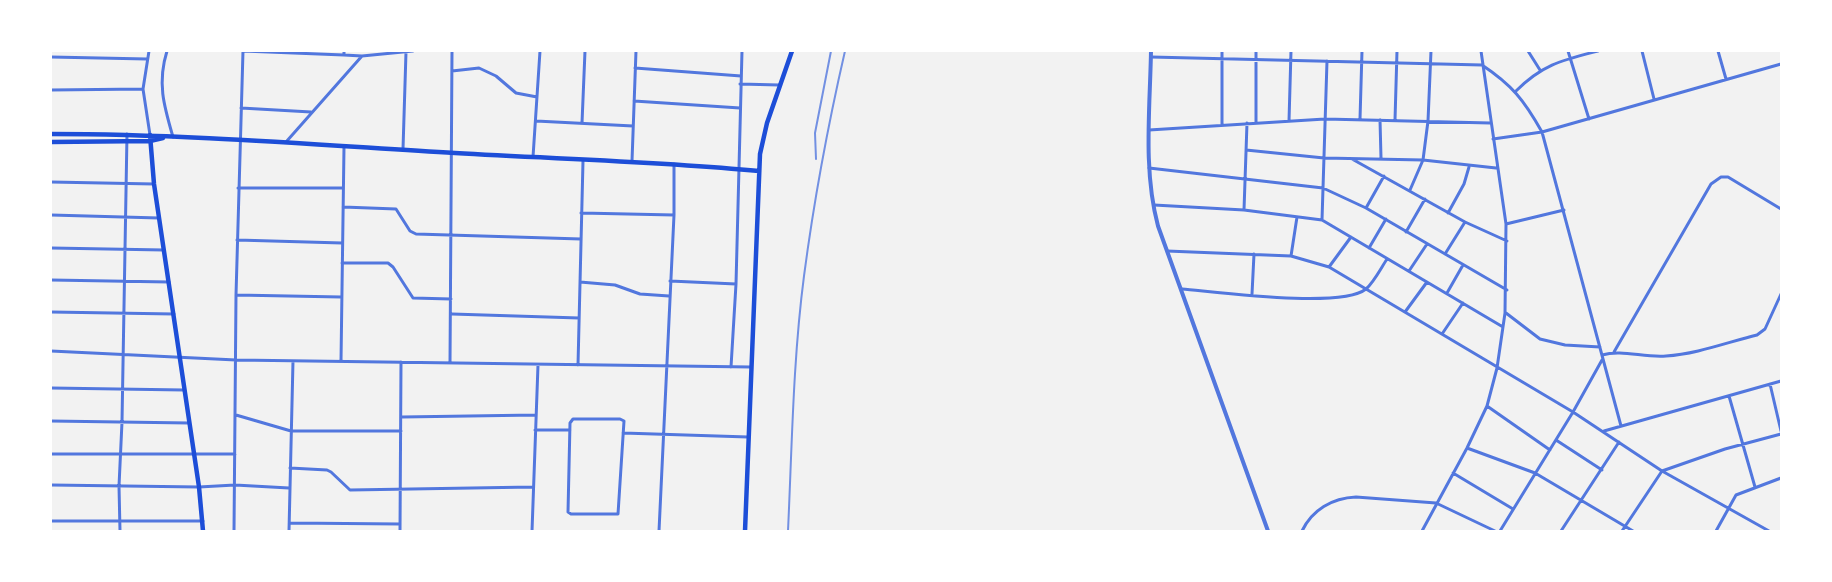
<!DOCTYPE html>
<style>
body{margin:0}
#map{position:relative;width:1832px;height:582px;overflow:hidden;background:#f2f2f2;font-family:"Open Sans",sans-serif}
canvas{display:block}
.frame{position:absolute;inset:0;border:52px solid #fff;pointer-events:none}
</style>
<div id="map">
<canvas width="1832" height="582"></canvas>
<div class="frame"></div>
</div>
<script>
const g = document.querySelector('canvas').getContext('2d');
g.lineJoin = 'round';
function stroke(path, color, width, dash) { g.strokeStyle = color; g.lineWidth = width; g.lineCap = dash ? 'butt' : 'round'; g.setLineDash(dash || []); g.stroke(path); }
stroke(new Path2D(`
 M149,51l-6,38 7,46
 M167,51c-10,32 -3,55 6,86
 M344,51v4l18,1
 M1528,51l12,19
 M1568,51l21,68
 M1642,51l12,48
 M1718,51l8,28
 M51,57l96,2
 M1151,57l331,8c30,20 42,35 60,67l79,294
 M635,68l106,8
 M452,71l27,-3 17,8 20,17 21,4
 M740,84l39,1
 M51,90l92,-1
 M1516,91c27,-27 47,-31 82,-40
 M634,101l106,7
 M241,108l70,4
 M1360,119l2,-68
 M1380,120l1,38
 M1395,120l2,-69
 M536,121l97,5
 M1289,121l2,-70
 M582,123l3,-72
 M1256,123v-72
 M1222,125v-74
 M1149,130l176,-11 165,4
 M1493,139l49,-7 239,-68
 M286,142l76,-86 51,-5
 M403,149l3,-97
 M1246,150l78,8 99,2 73,8
 M533,157l7,-106
 M1352,159l113,63 42,19
 M632,161l4,-110
 M1149,168l174,20 43,20 141,82
 M51,182l103,2
 M238,188h105
 M1410,190l13,-30 5,-39 3,-70
 M1154,205l90,5 78,10 181,107
 M343,207l53,2 14,22 6,3 165,5
 M1366,208l18,-32
 M1244,210l3,-87
 M581,213l93,2
 M1448,213l16,-29 5,-17
 M51,215l108,3
 M1322,220l5,-159
 M1506,224l58,-14
 M1406,232l19,-33
 M237,240l105,3
 M51,248l113,2
 M1369,248l17,-29
 M1167,251l124,5 38,11 244,145 89,59 107,60
 M1445,254l20,-32
 M1291,256l6,-39
 M342,263h46l5,4 20,31 38,1
 M1329,267l22,-30
 M1409,271l18,-27
 M51,280l118,2
 M670,281l66,3
 M580,282l35,3 25,9 29,2
 M1182,289c35,3 159,20 184,0 8,-7 15,-21 21,-30
 M1447,293l16,-28
 M1252,294l2,-40
 M236,295l105,2
 M51,312l123,2
 M1405,312l22,-30
 M1506,313l34,26 25,6 35,2
 M452,314l127,4
 M1442,334l21,-31
 M51,351l185,9 515,7
 M1614,352l97,-168 10,-7h7l53,32
 M1602,355c20,-6 42,3 64,1 31,-2 62,-14 91,-21l8,-6 16,-35
 M341,361l3,-214
 M450,363l2,-312
 M578,365l5,-204
 M731,367l5,-83 6,-233
 M1770,384l11,47
 M51,388l133,2
 M1729,396l26,91
 M1487,406l63,44
 M236,415l55,16h110
 M402,417l134,-2
 M573,419h47l4,2 -6,93h-47l-3,-2 2,-89z
 M51,421l138,2
 M535,430h35
 M1604,431l177,-50
 M623,433l125,4
 M1556,440l46,30
 M1467,448l68,25 98,58
 M51,454h184
 M290,468l37,2 4,2 19,18 183,-3
 M1453,473l60,36
 M51,485l148,2 36,-2 54,3
 M51,521h152
 M290,523l110,1
 M120,531l-1,-45 3,-64 5,-288
 M234,531l2,-236 7,-244 101,4
 M289,531l4,-170
 M400,531l1,-169
 M532,531l6,-166
 M659,531l15,-316v-51
 M1302,531c10,-21 30,-33 54,-34l80,6 59,28
 M1422,531l45,-83 20,-42 10,-38 8,-55 1,-89 -25,-173
 M1500,531l73,-119 29,-52
 M1561,531l58,-89
 M1622,531l40,-60 63,-22 56,-15
 M1716,531l20,-36 45,-17`), '#5277de', 3);
stroke(new Path2D(`
 M1151,51c-1,58 -8,119 7,175l110,305`), '#5277de', 4);
stroke(new Path2D(`
 M51,134c135,0 269,11 404,19 101,6 203,8 304,18
 M150,135l4,49 45,303 4,44
 M51,142l99,-1 13,-3
 M745,531l15,-377 7,-31 25,-72`), '#1d4ed8', 4.5);
stroke(new Path2D(`
 M816,159l-1,-26 16,-82
 M788,531c4,-85 5,-171 16,-255 10,-76 24,-151 41,-225`), '#7290e2', 2);
</script>
